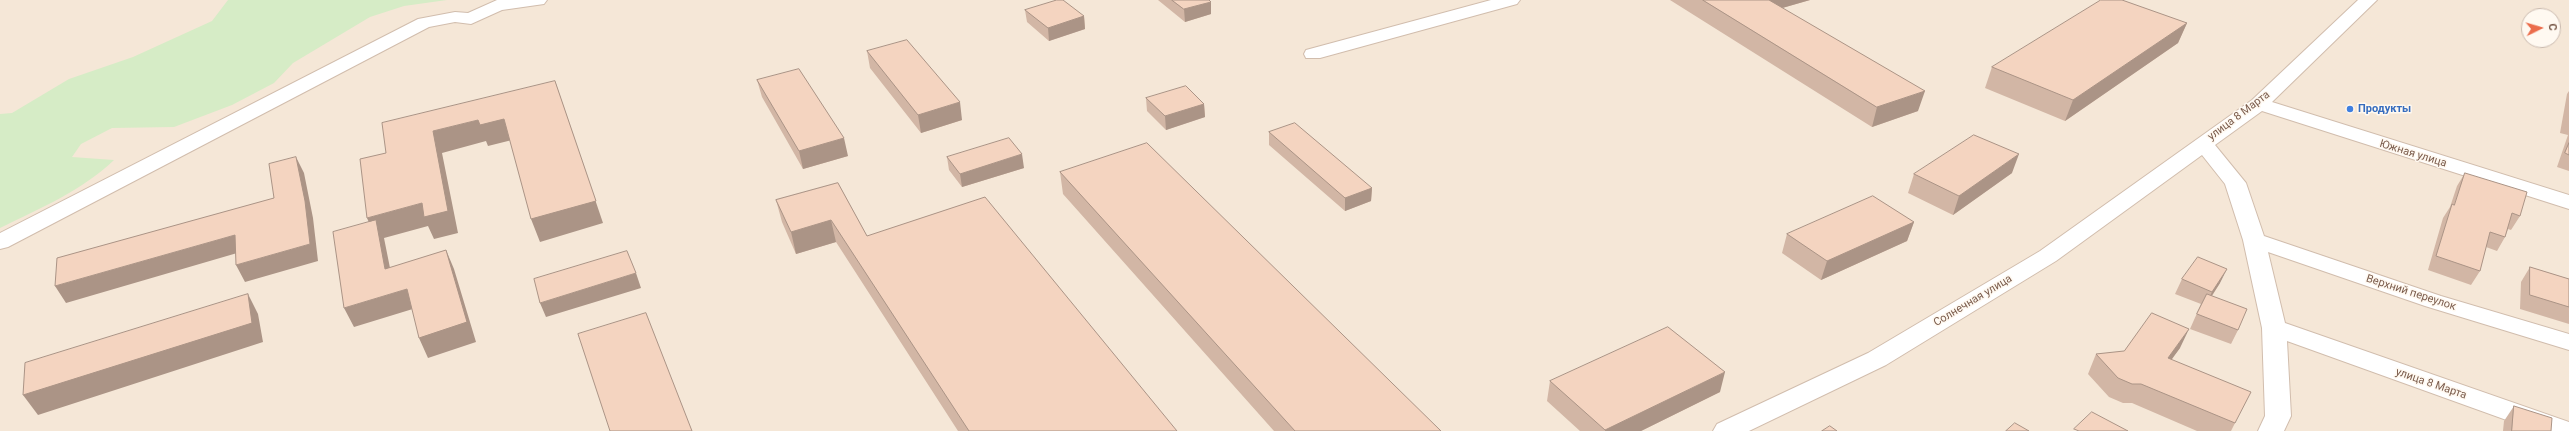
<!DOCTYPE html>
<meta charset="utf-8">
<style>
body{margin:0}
#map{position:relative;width:2569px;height:431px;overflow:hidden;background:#fdf5e9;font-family:Roboto,sans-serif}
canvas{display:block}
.north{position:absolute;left:2521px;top:8px;width:40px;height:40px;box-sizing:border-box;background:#fff9f1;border:1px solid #cabaaf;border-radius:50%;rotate:85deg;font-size:11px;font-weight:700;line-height:16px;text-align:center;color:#7a5b4b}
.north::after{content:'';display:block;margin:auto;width:14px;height:18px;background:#eb6c4b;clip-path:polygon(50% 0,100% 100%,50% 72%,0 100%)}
</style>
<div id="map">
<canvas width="2569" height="431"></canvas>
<div class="north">С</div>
</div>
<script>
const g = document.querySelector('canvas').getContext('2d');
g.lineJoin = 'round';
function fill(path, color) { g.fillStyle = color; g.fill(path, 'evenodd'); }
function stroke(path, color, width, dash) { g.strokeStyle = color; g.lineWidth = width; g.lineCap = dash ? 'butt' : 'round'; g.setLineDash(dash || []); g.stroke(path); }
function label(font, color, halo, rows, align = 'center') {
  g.font = font + ' Roboto,sans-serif'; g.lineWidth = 3; g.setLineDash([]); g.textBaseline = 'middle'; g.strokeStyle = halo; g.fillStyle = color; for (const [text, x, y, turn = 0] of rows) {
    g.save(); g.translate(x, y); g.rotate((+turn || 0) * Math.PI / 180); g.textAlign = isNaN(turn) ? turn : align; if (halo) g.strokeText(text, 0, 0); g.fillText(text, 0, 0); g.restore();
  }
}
fill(new Path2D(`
 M0,0h2569v431h-2569zM2529,16h24v24h-24z`), '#f5e7d7');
fill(new Path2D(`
 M228,0h219l-43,6 -34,11 -77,46 -19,20 -42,22 -58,22 -62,1 -31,16 -9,13 42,3c-31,30 -75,49 -114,68v-114l12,-1 57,-34 64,-22 79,-36z`), '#d6ecc6');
const minor = new Path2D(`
 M497,0h50l-3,4 -42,6 -31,14 -16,-2 -26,5 -421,220 -8,2v-16l418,-214 37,-7 13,1z
 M1491,0h29l-3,4 -197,54h-14l-2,-4 2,-4z
 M2358,0h19l-105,102 297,93v14l-307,-98 -47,34 31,38 18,53 177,60 128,38v16l-144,-44 -157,-54 17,71 284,99v9h-32l-250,-90 4,75 -7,15h-26l7,-15 -3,-88 -19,-88 -18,-56 -23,-29 -146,106 -170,104 -137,66h-36l4,-7 151,-71 172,-102 212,-151z`);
stroke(minor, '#d1bdad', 2);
fill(minor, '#fff');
fill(new Path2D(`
 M1158,0h51l2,14 -26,8z
 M1670,0h140l-28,8 136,103 -46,16z
 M1025,10l59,6 1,13 -36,12 -22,-19z
 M2187,23l-9,20 -113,78 -80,-33 7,-21z
 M867,51l95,69 -41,13 -51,-65z
 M757,80l91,76 -45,13 -41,-72z
 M2569,91v80l-12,-4 11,-32 -8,-2 7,-39z
 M1146,98l58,6 1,13 -39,13 -19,-19z
 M1269,132l103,56 -1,13 -26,10 -76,-66z
 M947,157l77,11 -62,19 -13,-17z
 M1060,172l381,259h-167l-211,-237z
 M2012,173l-59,42 -45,-22 6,-19z
 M2465,173l55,43 -9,14 -3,-1 -3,8 -8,14 -11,-4 -6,24 -9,14 -43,-15 15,-52 7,-11 7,-21z
 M838,183l29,53 310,195h-219l-122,-189 -40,12 -14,-32 -6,-22z
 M1914,222l-7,19 -86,39 -39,-27 5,-19z
 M2530,267l39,12v45l-49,-15 1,-27z
 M2182,279l38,4 -8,13 26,34 -7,14 -41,-15 11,-25 -26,-10z
 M2180,348l-9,11 64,64 -4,8h-34l-65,-28h-9l-14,-6 -21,-23 8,-20z
 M1550,381l170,11 -79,39h-61l-33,-30z
 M2514,406l37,25h-48l1,-10z`), '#d2b6a5');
fill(new Path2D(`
 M1761,0h49l-52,15z
 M1211,2v12l-26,8 -1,-13z
 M1084,16l1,13 -36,12 -1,-13z
 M2187,23l-9,20 -113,78 8,-21z
 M555,81l48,142 -63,19 -9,-23z
 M1925,91l-7,20 -46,16 5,-20z
 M960,102l2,18 -41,13 -3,-18z
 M1204,104l1,13 -39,13 -1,-14z
 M504,119l8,21 -24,6 -2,-5 -44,12 16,80 -24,6 -6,-13 -44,12 10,50 -9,-19 -8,-29 -10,-22 55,-15 11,-72 45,-11z
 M844,138l4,18 -45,13 -4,-18z
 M1022,154l2,14 -62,19 -2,-13z
 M2019,154l-7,19 -59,42 6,-19z
 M296,157l8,16 9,45 5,43 -73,21 -9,-17 74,-21z
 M1372,188l-1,13 -26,10v-13z
 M831,220l5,22 -40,12 -5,-22z
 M1914,222l-7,19 -86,39 6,-19z
 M235,235l9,16 -178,52 -11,-17z
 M446,250l8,19 22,73 -48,16 -9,-20z
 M2227,269l-7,14 -15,23 7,-14z
 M636,273l5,15 -95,29 -6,-14z
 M407,289l9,19 -62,19 -10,-19z
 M248,294l10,20 5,28 -225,73 -15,-20z
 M2189,329l-9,19 -21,29 9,-19z
 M1725,372l-5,20 -79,39h-36v-1z`), '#ab9486');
const building = new Path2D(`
 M1057,0h6l21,16 -36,12 -23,-18z
 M1172,0h37l2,2 -27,7z
 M1703,0h66l156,91 -48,16z
 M2101,0h21l65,23 -114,77 -81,-33z
 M907,40l53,62 -42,13 -51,-64z
 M799,69l45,69 -45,13 -42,-71z
 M555,81l41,120 -65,18 -27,-100 -24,6 -2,-5 -45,11 15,80 -24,6 -2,-14 -55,15 -7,-59 26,-6 -4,-30z
 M1186,86l18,18 -39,12 -19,-18z
 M1295,123l77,65 -27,10 -76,-66z
 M1974,135l45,19 -60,42 -45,-22z
 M1009,138l13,16 -62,20 -13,-17z
 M1147,143l294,288h-146l-235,-259z
 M2569,143v12l-4,-2z
 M296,157l9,44 5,43 -74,21 -1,-30 -180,51 2,-28 217,-60 -5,-34z
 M2465,173l62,19 -7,24 -8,-3 -7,24 -15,-5 -10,39 -44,-15 16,-52 2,1z
 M838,183l29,53 118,-39 192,234h-208l-138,-211 -40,12 -15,-32z
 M1873,196l41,26 -87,39 -40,-27z
 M376,220l9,49 61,-19 21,72 -48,16 -12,-49 -63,19 -11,-76z
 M627,251l9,22 -96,30 -6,-24z
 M2198,257l29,12 -15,23 -30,-13z
 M2530,267l39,12v28l-39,-12z
 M248,294l4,29 -229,72 2,-32z
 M2207,294l40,15 -9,21 -41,-16z
 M646,313l46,118h-82l-32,-97z
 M2152,313l37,16 -21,29 83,34 -16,31 -94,-39h-9l-14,-6 -22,-24 28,-3z
 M1668,327l57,45 -120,58 -55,-49z
 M2514,406l38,12 -1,13h-39z
 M2092,412l36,19h-49l-5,-2z
 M2015,423l14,8h-23z
 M1830,426l7,5h-15z`);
fill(building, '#f4d4c0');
stroke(building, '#ab9486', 1);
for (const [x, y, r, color] of [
 [2350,109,4,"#3f7fe0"]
]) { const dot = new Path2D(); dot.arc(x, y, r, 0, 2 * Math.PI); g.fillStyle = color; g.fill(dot); stroke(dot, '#fff9f1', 1.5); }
label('bold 11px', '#366cbe', '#fff9f1', [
 ["Продукты",2358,109]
], 'left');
label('11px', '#7a5b4b', '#fff9f1', [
 ["улица 8 Марта",2239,116,-37],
 ["Южная улица",2413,154,17],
 ["Верхний переулок",2411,293,18],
 ["Солнечная улица",1973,301,-31],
 ["улица 8 Марта",2431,384,19]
]);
</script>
